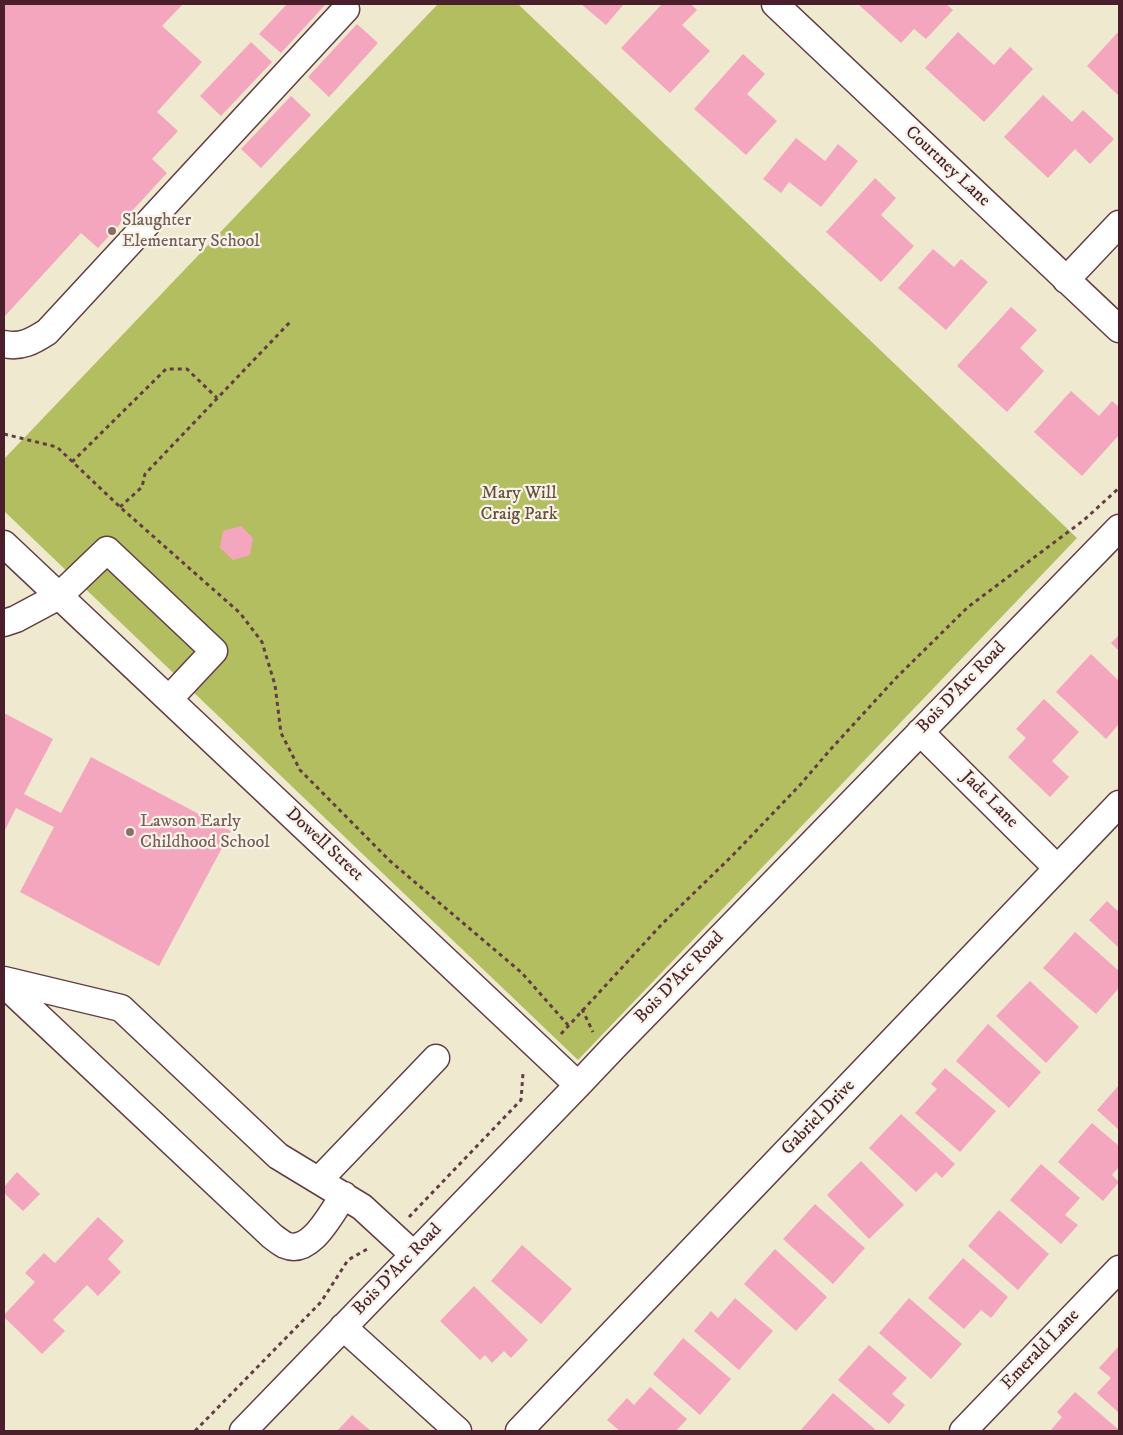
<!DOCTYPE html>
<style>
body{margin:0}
#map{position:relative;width:1123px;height:1435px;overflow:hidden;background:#efe9d0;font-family:"IM FELL DW Pica",serif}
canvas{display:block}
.frame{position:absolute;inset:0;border:5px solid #4a1f2b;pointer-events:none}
</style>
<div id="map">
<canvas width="1123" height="1435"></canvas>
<div class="frame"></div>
</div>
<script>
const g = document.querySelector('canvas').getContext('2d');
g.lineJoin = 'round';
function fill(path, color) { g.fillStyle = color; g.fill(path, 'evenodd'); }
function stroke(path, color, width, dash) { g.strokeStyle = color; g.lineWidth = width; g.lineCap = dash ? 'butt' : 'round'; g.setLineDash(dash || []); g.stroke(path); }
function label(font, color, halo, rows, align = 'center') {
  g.font = font + ' "IM FELL DW Pica",serif'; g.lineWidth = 4.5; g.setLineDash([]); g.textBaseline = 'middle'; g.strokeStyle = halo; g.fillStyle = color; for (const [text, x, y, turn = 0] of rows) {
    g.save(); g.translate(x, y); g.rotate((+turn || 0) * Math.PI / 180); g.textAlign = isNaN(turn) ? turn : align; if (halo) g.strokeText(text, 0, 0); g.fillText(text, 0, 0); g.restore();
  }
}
fill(new Path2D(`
 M438,4h80l559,534 -499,522 -574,-549v-52z`), '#b2be60');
fill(new Path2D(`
 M4,4h179l-21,22 40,36 -45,50 21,19 -26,28 15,14 -69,75 -17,-15 -76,83 -1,-1z
 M287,4h39l-45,49 -22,-19z
 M581,4h43l-18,21z
 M662,4h29l6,6 -15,15 28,26 -40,42 -49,-45z
 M858,4h88l7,6 -27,29 -12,-10 -13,14z
 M357,24l21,19 -49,54 -21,-20z
 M1119,31v65l-32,-30z
 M958,32l36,33 16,-18 23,22 -49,53 -59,-54z
 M251,42l21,20 -51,54 -21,-20z
 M743,54l22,20 -18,20 30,27 -31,34 -52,-46z
 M1043,95l29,27 11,-12 31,29 -24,25 -15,-15 -27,29 -44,-41z
 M291,96l20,19 -50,53 -20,-19z
 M796,138l29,23 13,-17 20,17 -37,46 -32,-25 -8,11 -18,-14z
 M875,178l21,20 -15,17 33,31 -33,36 -55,-50z
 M933,249l21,18 7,-8 27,23 -42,48 -48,-42z
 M1011,307l26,23 -17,18 24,23 -37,41 -50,-46z
 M1071,391l28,25 13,-15 7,6v28l-37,41 -48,-44z
 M241,526l12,12 -3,17 -17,5 -13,-12 3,-17z
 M1119,635v16l-8,-8z
 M1091,654l28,27v43l-13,15 -50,-47z
 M1044,699l35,33 -27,29 17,16 -19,20 -42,-40 18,-19 -10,-9z
 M4,713l49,26 -29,55 37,19 30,-56 140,74 -72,135 -139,-74 34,-65 -38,-19 -12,24z
 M1107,901l12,11v36l-30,-28z
 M1075,932l44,39v17l-23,26 -53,-46z
 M1030,981l49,46 -33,36 -50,-47z
 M988,1024l53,48 -32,36 -53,-47z
 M945,1068l51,43 -36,41 -45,-39 22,-24 -6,-5z
 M1119,1085v45l-22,-20z
 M901,1114l54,50 -13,14 -6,-6 -20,20 -47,-44z
 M1092,1123l27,23v21l-7,8 7,7 -16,19 -45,-39z
 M861,1161l43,44 -35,34 -42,-44z
 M1041,1164l39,34 -15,17 13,10 -17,19 -51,-44z
 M17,1172l23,22 -17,17 -19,-18v-6z
 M815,1204l50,44 -32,36 -50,-45z
 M999,1210l50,44 -31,36 -50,-44z
 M98,1217l26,24 -16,18 13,13 -23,24 -11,-11 -34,35 12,11 -23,23 -38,-37v-2l31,-33 -10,-9 19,-20 11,10z
 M522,1245l50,44 -31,35 -50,-43z
 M775,1249l52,48 -31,34 -52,-47z
 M963,1258l45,39 -17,21 -10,-8 -17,19 -36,-31z
 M474,1286l54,54 -17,18 -7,-7 -12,12 -7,-8 -5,5 -40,-39z
 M735,1298l38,33 -34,39 -45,-39 17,-20 7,7z
 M909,1298l53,46 -31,35 -52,-46z
 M683,1338l48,41 -31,36 -47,-41z
 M869,1345l38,33 -15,16 13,11 -16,19 -51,-44z
 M1118,1347l1,1v65l-22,-20 14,-15 -12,-10z
 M650,1387l37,32 -11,12h-56l-13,-11 20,-22 7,7z
 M1075,1392l44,38 -1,1h-68l12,-14 -5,-5z
 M833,1393l44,38h-77z
 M352,1415l19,16h-34z`), '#f5a6bf');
const minor = new Path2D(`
 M775,4l344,325
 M1066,280l53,-56
 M4,344c17,4 29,-3 43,-12l299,-323
 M4,544l574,541
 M4,623l12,-4 43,-23 48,-46 107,101 -45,48
 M920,732l137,136
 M4,980l117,28 157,148 84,51 51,47
 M4,984l268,252c4,3 9,7 13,9 26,11 46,-32 59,-50
 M319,1180l117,-122
 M343,1327l115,104
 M243,1431l335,-346 34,-36 507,-521
 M519,1431l600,-627
 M963,1431l156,-162`);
stroke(minor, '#633d44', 29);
stroke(new Path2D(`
 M4,434l53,13 63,60 120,106 22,29 13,43 6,48 19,37 90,91 132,112 46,52
 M72,462l94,-93h21l30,29
 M120,507l22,-20 3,-13 146,-153
 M582,1009l11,23
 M561,1034l101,-110 70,-68 68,-71 30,-35 66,-72 72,-71 116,-87 35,-32
 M409,1217l112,-117 2,-27
 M195,1431l126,-129 27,-42 21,-12`), '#633d44', 3, [4, 4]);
stroke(minor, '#fff', 26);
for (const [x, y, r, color] of [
 [112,231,5,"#8d6e63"],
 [130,832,5,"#8d6e63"]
]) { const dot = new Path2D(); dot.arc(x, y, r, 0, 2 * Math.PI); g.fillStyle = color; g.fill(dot); stroke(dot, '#f7f3e8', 2); }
label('18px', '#4a1f2b', '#f7f3e8', [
 ["Courtney Lane",947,167,43],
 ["Bois D'Arc Road",962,688,-46],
 ["Jade Lane",989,800,45],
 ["Dowell Street",324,845,43],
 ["Bois D'Arc Road",680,978,-46],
 ["Gabriel Drive",819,1118,-46],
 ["Bois D'Arc Road",398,1270,-46],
 ["Emerald Lane",1041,1350,-46]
]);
label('18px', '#785e54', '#f7f3e8', [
 ["Slaughter",122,221],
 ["Elementary School",122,242],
 ["Lawson Early",140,822],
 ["Childhood School",140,843]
], 'left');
label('18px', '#694f3b', '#f7f3e8', [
 ["Mary Will",519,494],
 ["Craig Park",519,515]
]);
</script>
